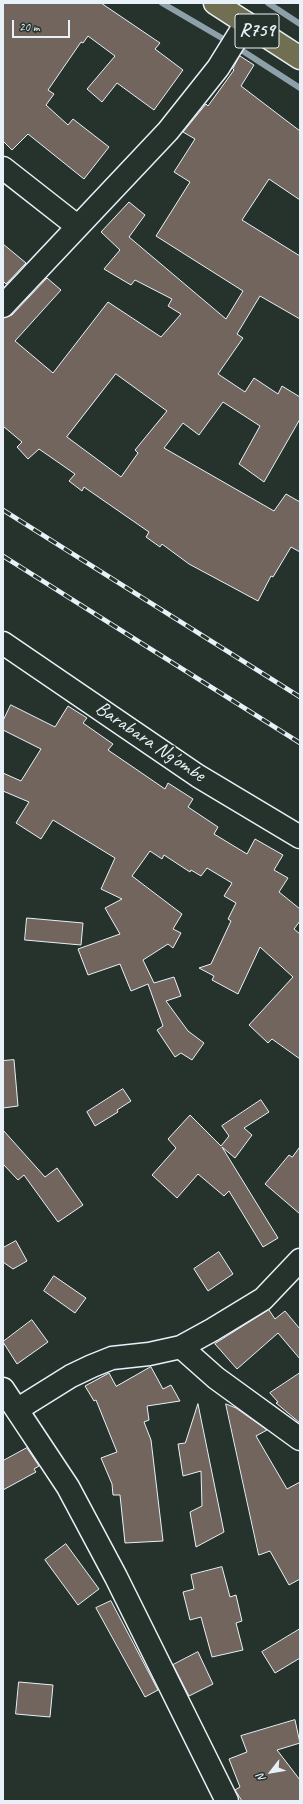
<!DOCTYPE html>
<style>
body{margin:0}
#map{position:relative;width:303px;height:1804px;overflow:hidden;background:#26332d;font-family:Caveat,sans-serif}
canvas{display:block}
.frame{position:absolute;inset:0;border:4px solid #e8f1f8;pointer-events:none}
.north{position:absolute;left:251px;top:1752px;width:40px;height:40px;-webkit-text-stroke:3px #26332d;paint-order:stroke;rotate:239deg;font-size:11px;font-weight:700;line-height:16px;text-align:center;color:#e8f1f8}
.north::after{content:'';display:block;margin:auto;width:14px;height:18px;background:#e8f1f8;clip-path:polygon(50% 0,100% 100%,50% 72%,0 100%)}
.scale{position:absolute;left:12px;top:20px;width:58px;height:18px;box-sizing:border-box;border:2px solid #e8f1f8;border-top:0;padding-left:5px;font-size:12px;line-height:14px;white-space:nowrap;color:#e8f1f8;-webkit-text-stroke:3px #26332d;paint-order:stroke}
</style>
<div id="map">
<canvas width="303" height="1804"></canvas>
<div class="frame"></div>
<div class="north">N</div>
<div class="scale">20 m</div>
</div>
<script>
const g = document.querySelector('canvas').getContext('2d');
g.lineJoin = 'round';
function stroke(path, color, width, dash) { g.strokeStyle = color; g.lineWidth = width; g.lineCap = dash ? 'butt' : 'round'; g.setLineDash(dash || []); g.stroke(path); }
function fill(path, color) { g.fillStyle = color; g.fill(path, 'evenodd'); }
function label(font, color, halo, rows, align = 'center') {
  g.font = font + ' Caveat,sans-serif'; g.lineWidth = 3; g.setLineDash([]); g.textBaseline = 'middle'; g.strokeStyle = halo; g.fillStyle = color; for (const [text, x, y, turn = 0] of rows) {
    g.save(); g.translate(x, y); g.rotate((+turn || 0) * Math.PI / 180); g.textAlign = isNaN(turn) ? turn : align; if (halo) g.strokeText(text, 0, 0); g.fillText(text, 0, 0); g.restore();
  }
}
stroke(new Path2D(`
 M162,3l70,41 68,44
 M268,3l32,21`), '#8ea1aa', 6);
const building = new Path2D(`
 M3,3h98l59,40 -5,6 28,21 -29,40 -37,-27 -15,19 -15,-13 28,-33 -27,-20 -5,7 -2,-1 -33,48 6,4 -8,11 22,20 5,-6 36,28 -25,32 -56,-45 -16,16 -9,-9z
 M240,56l14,9 -13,21 59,45v69l-31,-21 -27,41 58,36v63l-40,-23 -23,38 6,4 -25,36 27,18 9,-14 24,16 4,-8 18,11v22l-36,63 -25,-18 21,-38 -37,-24 -24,33 -16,-12 -19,25 110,63 12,-17 14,8v50l-9,-5 -18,30 -2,-1 -13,25 -69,-37 -27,-20 -2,3 -14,-10 3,-5 -65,-45 -2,4 -13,-10 6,-7 -36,-25 -11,10 -11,-12 5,-5 -19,-16v-108l9,-3 35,-37 14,12 -46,51 38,32 55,-71 53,35 20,-23 -13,-8 4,-7 -37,-19 -4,5 -27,-16 16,-19 -19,-18 28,-30 16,13 -16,22 97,82 17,-28 -87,-55 34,-54 -16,-10 21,-33 -12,-7 23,-28 2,2 26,-36 -1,-1zM116,374l51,37 -32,39 3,3 -17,24 -54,-40z
 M3,244l23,19 -20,21 -3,-3z
 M11,705l44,22 13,-21 19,12 -4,5 30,21 -5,6 57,39 3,-6 25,16 -5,8 30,20 -4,7 33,20 8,-15 28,16 -9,15 14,8 -9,14 21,17v12l-6,8 6,5v125l-28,-20 -4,4 -19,-18 44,-48 -33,-30 -22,47 -26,-14 2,-4 -15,-8 12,-4 20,-43 -3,-2 8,-16 -12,-7 8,-13 -25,-15 -6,8 -10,-6 -1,2 -26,-17 -2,4 -12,-8 -18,25 50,38 -9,15 8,4 -8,15 -5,-4 -25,16 11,23 20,-6 7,19 -15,5 22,30 16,12 -12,17 -11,-7 -6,4 -18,-27 6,-4 -15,-42 -17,7 -11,-27 -32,11 -10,-26 42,-15 -15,-26 17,-9 -21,-10 14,-31 -62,-38 -12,19 -25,-16 13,-21 -26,-11v-18l18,8 20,-32 -38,-19v-9z
 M27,918l56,5 -2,22 -56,-5z
 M14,1060l4,46 -15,2v-47z
 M123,1089l8,12 -14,9 1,2 -23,14 -8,-14z
 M261,1100l8,12 -25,16 8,7 -17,23 -13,-11 56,91 -15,9 -34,-56 -5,5 -26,-22 -21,24 -25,-23 24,-27 -8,-9 22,-24 31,31 8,-10 -7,-10z
 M3,1130l42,47 12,-9 26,37 -25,17 -34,-47 -6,5 -15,-16z
 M300,1147v67l-35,-30 24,-29 3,2z
 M16,1241l11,20 -14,8 -10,-7v-14z
 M219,1252l14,22 -25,17 -14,-22z
 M54,1276l32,22 -11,15 -31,-22z
 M269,1310l6,9 10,-8 15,18v30l-22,-26 -41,36 -22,-25z
 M32,1320l16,22 -31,22 -14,-22z
 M151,1367l12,22 8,-4 9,16 -33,5 2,14 -5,2 7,18 12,101 -38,2 -5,-48h-7l-1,-11 -11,-26 16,-6 -21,-52 -2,1 -9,-15 24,-13 7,13z
 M300,1373v50l-24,-20 2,-1 -8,-9z
 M198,1404l26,128 -28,15 -6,-35 12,-6 -1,-35 -18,5 -5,-32 7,-1z
 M226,1404l10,4 31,22 -11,6 31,53 13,-7v97l-11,6 -19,-34 -11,4z
 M27,1448l12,18 -5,3 2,3 -33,18v-29z
 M66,1544l33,45 -21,16 -33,-45z
 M222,1567l8,30 6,-2 6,26 -6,2 7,27 -31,7 -11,-40 -11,3 -7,-28 11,-3 -3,-14z
 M111,1601l47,89 -13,7 -49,-89z
 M300,1629v29l-25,15 -13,-21z
 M198,1652l15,32 -24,12 -16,-31z
 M19,1682l34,3 -3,32 -34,-3z
 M295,1720l5,23 -23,7 23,30v21h-58l-7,-11 5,-3 -11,-28 18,-7 -6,-16z`);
fill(building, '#71655d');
stroke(building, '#e8f1f8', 1);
const minor = new Path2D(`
 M3,168l74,58
 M3,306l165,-175 50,-63 28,-45
 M3,643l195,133 102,61
 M181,1347l35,31 84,61
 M3,1389l65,98 48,90 111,224
 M18,1409l53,-33 21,-10 20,-8 37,-4 32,-7 31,-17 51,-31 37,-39`);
const major = new Path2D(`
 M215,3l85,55`);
stroke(minor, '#e8f1f8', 25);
stroke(major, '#e8f1f8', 25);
stroke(minor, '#26332d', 22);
stroke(major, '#716f52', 22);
const rail = new Path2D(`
 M3,510l297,187
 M3,556l297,187`);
stroke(rail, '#e8f1f8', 4.5);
stroke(rail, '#26332d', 3, [9]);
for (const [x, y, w] of [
 [257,31,44]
]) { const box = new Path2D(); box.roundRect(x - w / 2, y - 17, w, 34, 3); g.fillStyle = '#26332d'; g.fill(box); stroke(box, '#e8f1f8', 1); }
label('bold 19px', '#e8f1f8', null, [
 ["R759",257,31]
]);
label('20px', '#e8f1f8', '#26332d', [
 ["Barabara Ng'ombe",150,742,34]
]);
</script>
